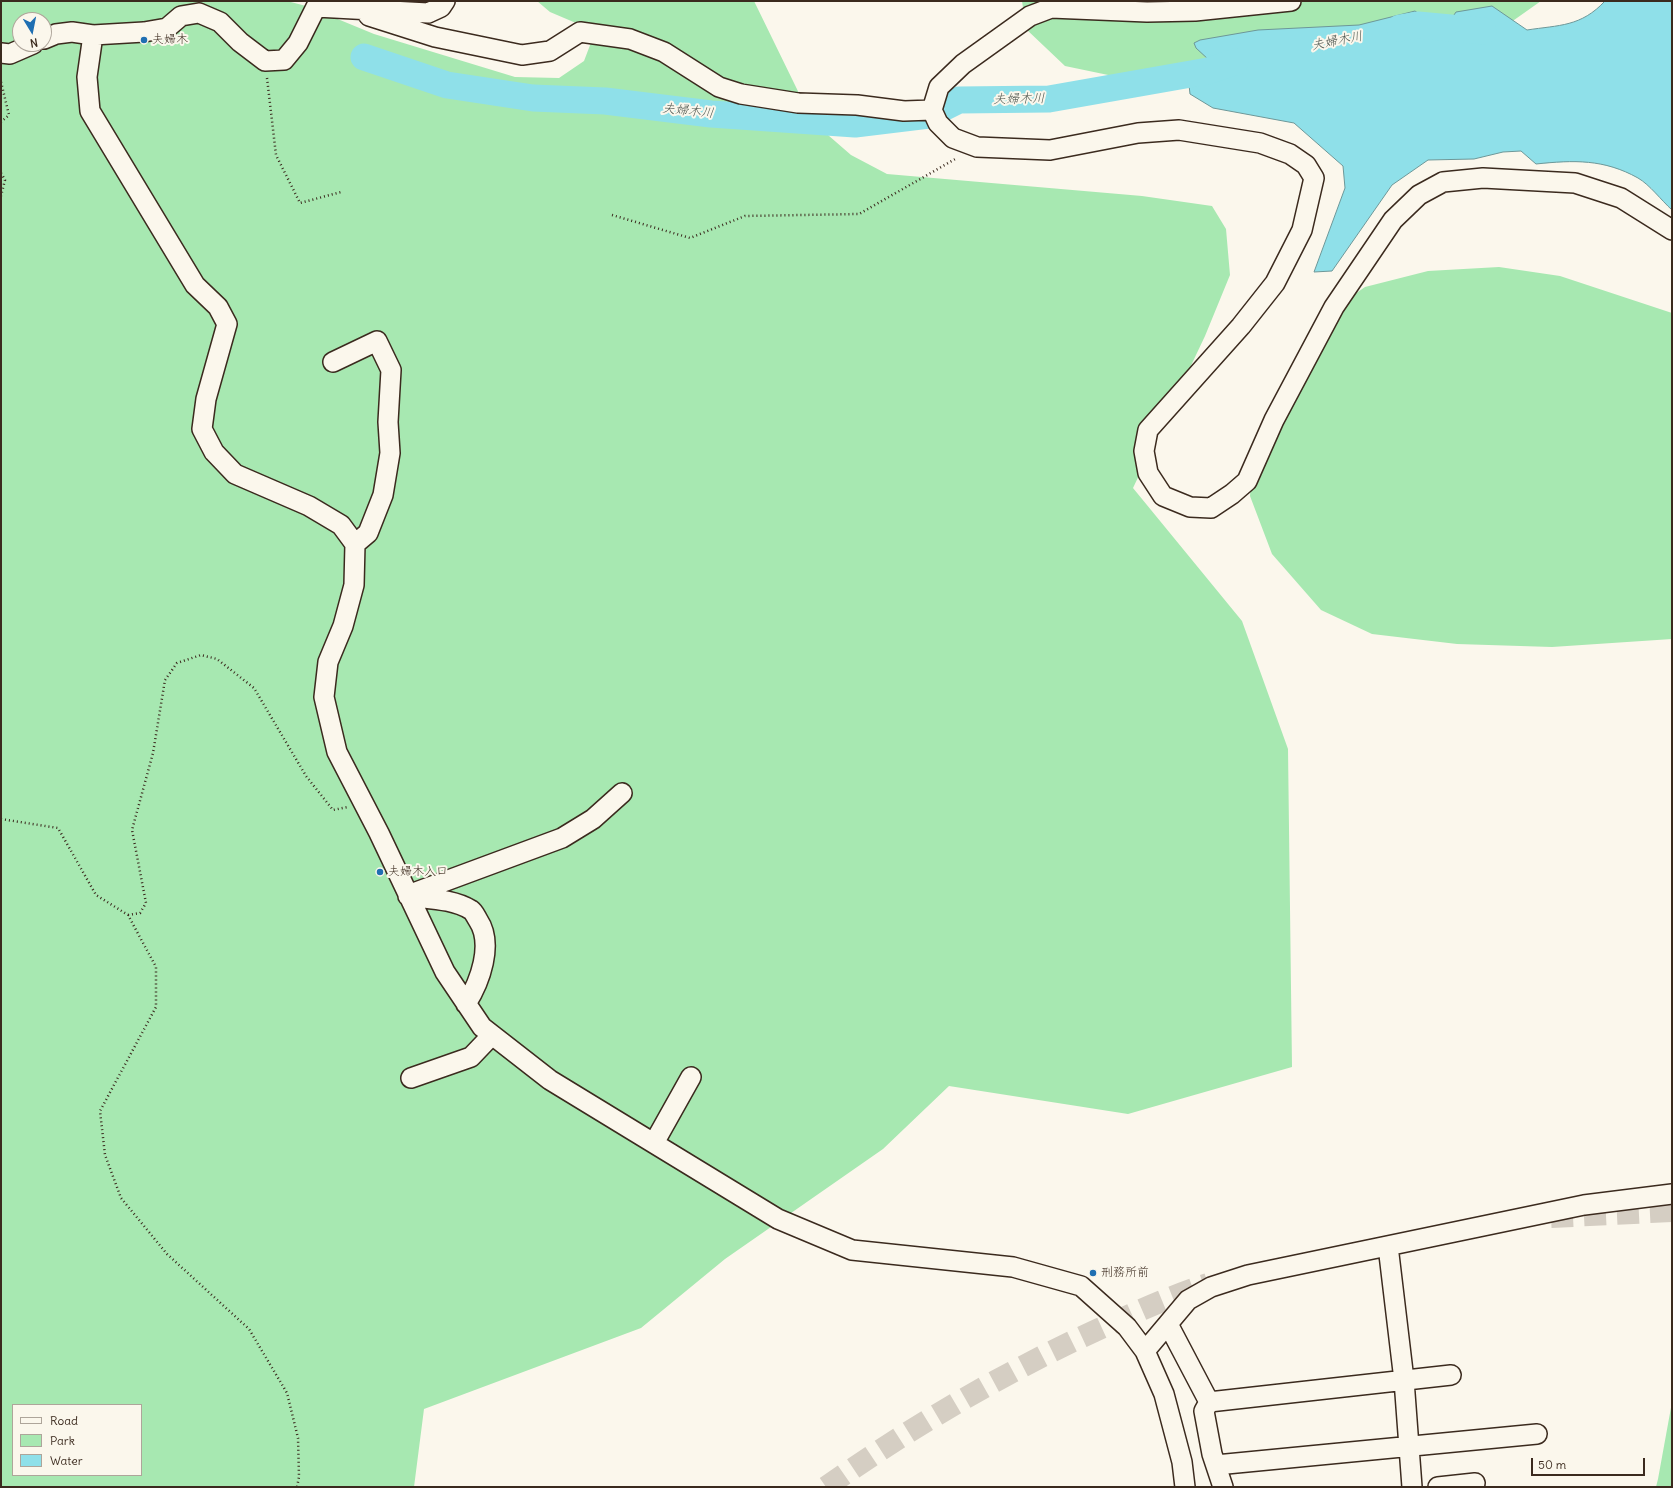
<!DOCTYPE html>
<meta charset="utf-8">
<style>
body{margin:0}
#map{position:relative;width:1673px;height:1488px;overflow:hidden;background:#fbf7ec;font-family:Delius,sans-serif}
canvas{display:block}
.frame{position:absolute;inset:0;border:2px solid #3b2a1e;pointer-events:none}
.legend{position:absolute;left:12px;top:1404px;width:130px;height:72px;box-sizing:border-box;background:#fbf7ec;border:1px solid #aea59a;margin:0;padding:5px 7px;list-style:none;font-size:12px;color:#3b2a1e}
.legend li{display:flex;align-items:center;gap:8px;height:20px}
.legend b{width:20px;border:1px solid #aea59a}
.north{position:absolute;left:12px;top:12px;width:40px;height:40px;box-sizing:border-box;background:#fbf7ec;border:1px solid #aea59a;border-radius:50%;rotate:170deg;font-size:11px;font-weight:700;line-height:16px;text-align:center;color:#3b2a1e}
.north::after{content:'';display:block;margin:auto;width:14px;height:18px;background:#1f6fb2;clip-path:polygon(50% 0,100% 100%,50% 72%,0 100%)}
.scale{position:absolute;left:1531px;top:1458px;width:114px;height:18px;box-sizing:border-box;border:2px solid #3b2a1e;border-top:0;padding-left:5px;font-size:12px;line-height:14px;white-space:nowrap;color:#3b2a1e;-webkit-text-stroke:3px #fbf7ec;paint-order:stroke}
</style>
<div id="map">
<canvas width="1673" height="1488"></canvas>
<div class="frame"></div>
<ul class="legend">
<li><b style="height:5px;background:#fbf7ec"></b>Road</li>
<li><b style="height:11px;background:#a7e8b1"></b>Park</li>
<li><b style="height:11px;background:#8fe0e9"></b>Water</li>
</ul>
<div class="north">N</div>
<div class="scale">50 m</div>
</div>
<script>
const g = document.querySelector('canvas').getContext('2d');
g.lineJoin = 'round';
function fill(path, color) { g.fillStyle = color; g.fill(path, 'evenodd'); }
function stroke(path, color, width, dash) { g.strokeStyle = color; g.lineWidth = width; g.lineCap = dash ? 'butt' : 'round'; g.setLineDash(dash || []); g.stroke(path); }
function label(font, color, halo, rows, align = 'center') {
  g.font = font + ' Delius,"Klee One",sans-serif'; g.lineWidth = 4; g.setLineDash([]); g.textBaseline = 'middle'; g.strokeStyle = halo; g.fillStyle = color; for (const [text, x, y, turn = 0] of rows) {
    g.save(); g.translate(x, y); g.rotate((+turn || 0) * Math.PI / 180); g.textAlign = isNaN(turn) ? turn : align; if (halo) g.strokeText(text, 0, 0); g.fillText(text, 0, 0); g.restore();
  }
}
fill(new Path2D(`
 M1,1h286l19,5 68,28 141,43 44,1 25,-17 8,-21 -9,-14 -33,-14 -13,-11h217l59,121 38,33 36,19 255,22 70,10 14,23 4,46 -25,61 -72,152 109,133 46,128 4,318 -164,47 -179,-28 -66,63 -158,110 -84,69 -217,81 -10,78h-413zM20,20h24v24h-24zM13,1405h128v70h-128z
 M1022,1h519l-34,24 -307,58 -87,-7 -48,-10 -39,-37z
 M1499,267l61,9 112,37v326l-120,8 -95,-3 -85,-10 -51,-24 -49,-56 -22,-58 4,-47 85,-144 26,-18 63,-16z
 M1672,1402v85h-16l2,-8z`), '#a7e8b1');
const water = new Path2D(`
 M1605,1h67v209c-11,-10 -22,-25 -34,-32 -34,-19 -64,-18 -102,-14l-15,-13 -18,1 -29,7 -46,1 -36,25 -60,86 -18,1 31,-84 -2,-22 -49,-43 -81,-15 -23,-14 -1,-9 20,-25 -13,-12 -2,-5 6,-3 58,-10 101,-5 56,-14 28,20 13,-19 36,-6 35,24c32,-5 54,-3 78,-29z`);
fill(water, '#8fe0e9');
stroke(water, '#6d9798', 1);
stroke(new Path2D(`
 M1400,28l18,-3 65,6
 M364,57l83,28 86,13 72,3 106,13 144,10 74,-9 30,-15 90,-1 159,-28 27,-9`), '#8fe0e9', 27);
stroke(new Path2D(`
 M1551,1217l121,-6
 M826,1487c87,-61 177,-114 273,-158 35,-16 72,-33 109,-45`), '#d5cec3', 22, [22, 11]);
const minor = new Path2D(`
 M1291,1l-96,10 -48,1 -96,-4 -21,8 -67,48 -24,23 -7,23 6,13 15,15 24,9 73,3 88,-17 41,-3 81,13 30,11 16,11 8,13 -12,52 -27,53 -34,43 -93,104 -4,21 4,22 15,23 27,11 21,1 21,-14 15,-13 27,-61 60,-113 59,-87 26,-25 24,-13 40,-4 92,5 46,15 51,32
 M363,8l6,8 66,21 87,18 28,-4 30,-19 50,7 34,13 55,35 22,7 57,9 59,2 47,6 28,-1
 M93,35l-6,42 3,34 105,174 23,22 9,17 -21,75 -4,30 12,23 21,22 74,32 32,19 14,19 -1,41 -11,41 -15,36 -4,35 13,55 42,81 66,139 37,55 68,53 228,139 74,31 161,17 68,19 46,41 18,24 19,43 18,68 3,25
 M44,39l12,-5 16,-2 21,3 51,-3 23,-4 14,-12 18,-3 21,9 20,20 25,19 19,-1 14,-17 18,-36 112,6 13,-6 4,-6
 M1,53l9,1 23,-10
 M333,362l44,-21 14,29 -3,52 2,31 -7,42 -15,38 -13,11
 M408,895l154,-57 31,-19 29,-26
 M408,896c21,3 45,3 63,14 3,2 5,7 7,10 16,24 2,62 -12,84
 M411,1078l60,-21 21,-22
 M654,1143l37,-66
 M1388,1246l16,134 8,107
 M1168,1324l41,78 242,-27
 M1145,1351l43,-51 23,-13 37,-12 336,-70 88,-11
 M1209,1402l-5,9 8,43 11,33
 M1216,1465l321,-31
 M1438,1487l37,-4`);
stroke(minor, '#3b2a1e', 22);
stroke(new Path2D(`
 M267,78l9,77 24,48 41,-11
 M1,82l8,33 -8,7
 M1,173l4,7 -4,16
 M612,215l78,23 55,-22 114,-2 98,-56
 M1,819l57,9 38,67 32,20 28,52v40l-56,104 5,44 16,43 46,56 82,75 38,64 11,45 1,39 -2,10
 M128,915l12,-2 6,-10 -14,-73 21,-77 12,-73 12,-17 24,-8 16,4 37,29 52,88 27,34 15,-3`), '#3b2a1e', 2.5, [1, 3]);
stroke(minor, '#fbf7ec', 19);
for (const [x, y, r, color] of [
 [144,40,4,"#1f6fb2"],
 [380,872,4,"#1f6fb2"],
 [1093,1273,4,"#1f6fb2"]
]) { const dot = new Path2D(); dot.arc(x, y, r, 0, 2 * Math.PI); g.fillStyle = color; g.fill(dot); stroke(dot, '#fbf7ec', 1.5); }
label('12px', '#3b2a1e', '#fbf7ec', [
 ["夫婦木",152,40],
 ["夫婦木入口",388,872],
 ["刑務所前",1101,1273]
], 'left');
label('italic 13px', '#505851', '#fbf7ec', [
 ["夫婦木川",1337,41,-11],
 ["夫婦木川",1019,99,-1],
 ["夫婦木川",688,111,6]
]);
</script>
